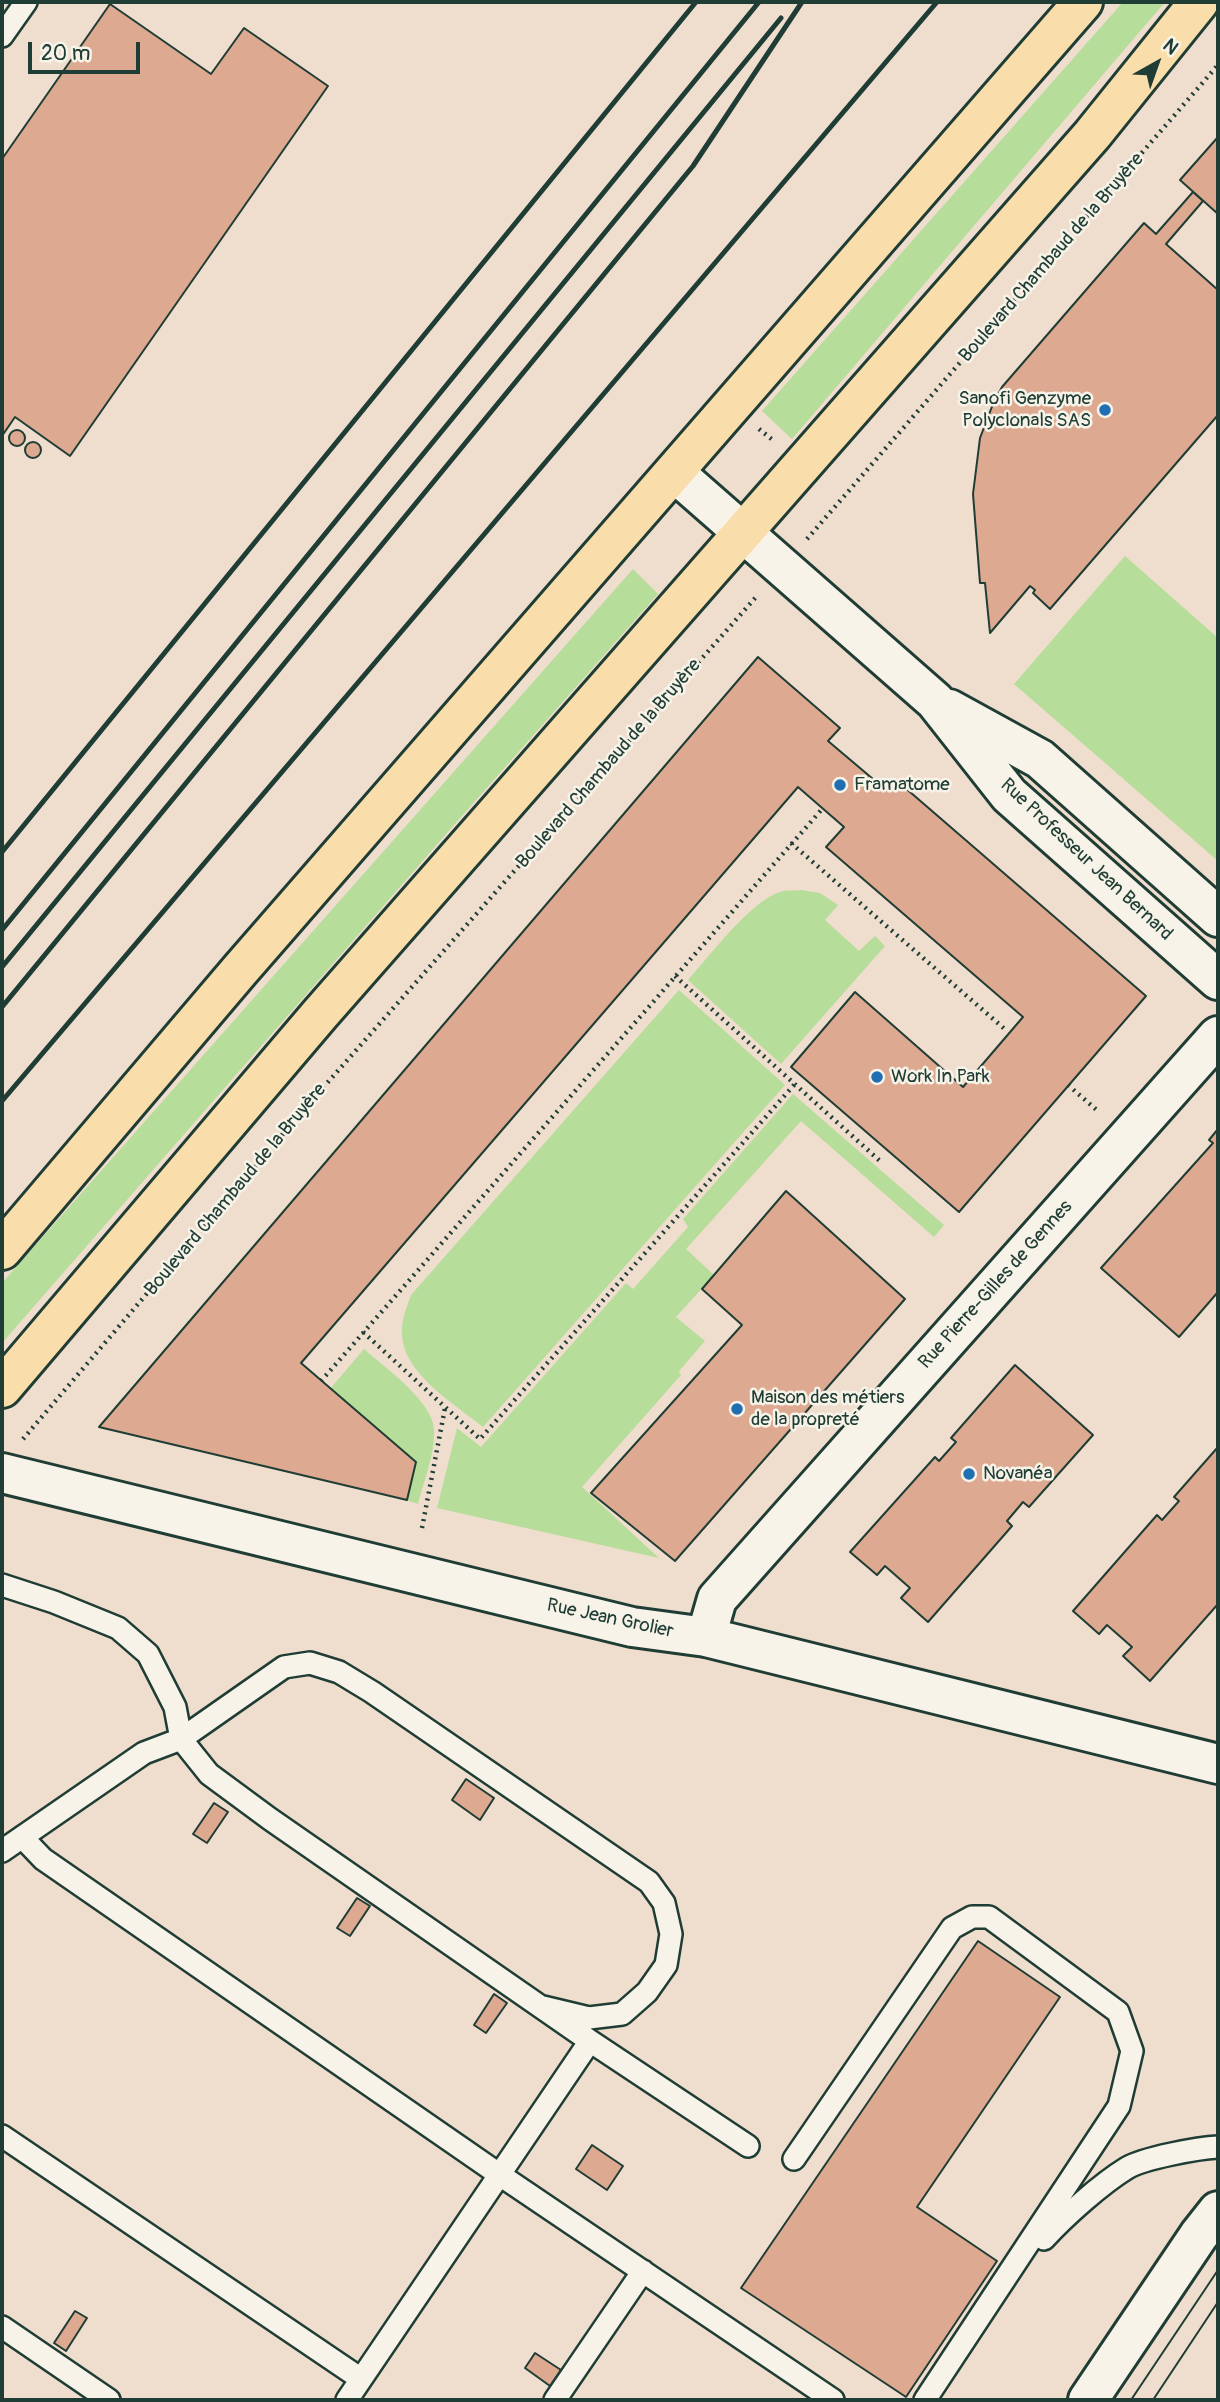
<!DOCTYPE html>
<meta charset="utf-8">
<style>
body{margin:0}
#map{position:relative;width:1220px;height:2402px;overflow:hidden;background:#f7f3e8;font-family:Pangolin,sans-serif}
canvas{display:block}
.frame{position:absolute;inset:0;border:4px solid #1f3d34;pointer-events:none}
.north{position:absolute;left:1122px;top:28px;width:70px;height:70px;-webkit-text-stroke:5px #f7f3e8;paint-order:stroke;rotate:40deg;font-size:19px;font-weight:700;line-height:28px;text-align:center;color:#1f3d34}
.north::after{content:'';display:block;margin:auto;width:24px;height:32px;background:#1f3d34;clip-path:polygon(50% 0,100% 100%,50% 72%,0 100%)}
.scale{position:absolute;left:28px;top:42px;width:112px;height:32px;box-sizing:border-box;border:4px solid #1f3d34;border-top:0;padding-left:9px;font-size:21px;line-height:24px;white-space:nowrap;color:#1f3d34;-webkit-text-stroke:5px #f7f3e8;paint-order:stroke}
</style>
<div id="map">
<canvas width="1220" height="2402"></canvas>
<div class="frame"></div>
<div class="north">N</div>
<div class="scale">20 m</div>
</div>
<script>
const g = document.querySelector('canvas').getContext('2d');
g.lineJoin = 'round';
function fill(path, color) { g.fillStyle = color; g.fill(path, 'evenodd'); }
function stroke(path, color, width, dash) { g.strokeStyle = color; g.lineWidth = width; g.lineCap = dash ? 'butt' : 'round'; g.setLineDash(dash || []); g.stroke(path); }
function label(font, color, halo, rows, align = 'center') {
  g.font = font + ' Pangolin,sans-serif'; g.lineWidth = 5; g.setLineDash([]); g.textBaseline = 'middle'; g.strokeStyle = halo; g.fillStyle = color; for (const [text, x, y, turn = 0] of rows) {
    g.save(); g.translate(x, y); g.rotate((+turn || 0) * Math.PI / 180); g.textAlign = isNaN(turn) ? turn : align; if (halo) g.strokeText(text, 0, 0); g.fillText(text, 0, 0); g.restore();
  }
}
fill(new Path2D(`
 M2,2h1216v2398h-1216z`), '#efddce');
fill(new Path2D(`
 M1123,2h42l-373,437 -30,-28z
 M1125,556l93,82v223l-204,-177z
 M633,569l25,25 -204,231 -452,518v-60z
 M801,890l19,3 18,12 -13,15 34,31 16,-15 10,10 -104,118 -93,-84c22,-24 65,-83 96,-89 5,-1 12,0 17,-1z
 M679,990l106,95 -302,342c-28,-23 -81,-54 -81,-94 -1,-13 5,-26 9,-38z
 M793,1094l151,131 -10,12 -133,-116 -115,128 28,26 -38,42 29,24 -26,30 2,4 -99,112 77,71 -222,-50 20,-80 24,19 145,-164 7,6 55,-62 -5,-8z
 M364,1349c21,19 69,52 70,81 1,23 -10,51 -16,74l-11,-4 8,-38 -85,-73z`), '#b6dd99');
const building = new Path2D(`
 M110,4l101,70 33,-46 84,58 -258,370 -55,-39 -13,19v-277z
 M1218,137v77l-38,-34z
 M1193,192l10,9 -37,43 52,46v125l-168,194 -17,-16 2,-3 -5,-4 -40,47 -5,-50h-5l-7,-89 7,-56 13,-34 9,-17 142,-164 12,11z
 M9 438a8 8 0 1 1 16 0a8 8 0 1 1-16 0Z
 M25 450a8 8 0 1 1 16 0a8 8 0 1 1-16 0Z
 M758,657l82,71 -12,13 58,49 9,-11 251,217 -187,216 -168,-145 64,-75 108,95 60,-70 -197,-170 18,-20 -46,-40 -497,576 115,99 -9,38 -308,-73z
 M1218,1129v163l-39,45 -78,-69 112,-125 -4,-3z
 M786,1191l119,108 -230,262 -84,-68 151,-168 -40,-36z
 M1015,1365l78,70 -64,72 -6,-5 -16,19 5,5 -84,96 -27,-24 9,-10 -25,-22 -8,9 -27,-23 85,-95 4,4 17,-19 -5,-4z
 M1218,1447v157l-68,77 -27,-25 9,-9 -25,-22 -8,9 -26,-23 84,-96 5,5 17,-19 -5,-4z
 M466,1779l28,19 -14,22 -28,-20z
 M214,1803l14,9 -21,31 -14,-9z
 M357,1898l13,8 -20,30 -13,-8z
 M978,1941l82,56 -143,210 80,54 -91,136 -165,-109z
 M494,1994l13,9 -21,30 -12,-8z
 M592,2145l31,21 -16,24 -31,-21z
 M75,2311l12,7 -21,33 -12,-8z
 M535,2353l26,17 -11,16 -25,-18z`);
fill(building, '#dda990');
stroke(building, '#1f3d34', 2);
const lane = new Path2D(`
 M2,36l24,-34
 M2,1585l52,17 64,26 30,26 27,53 6,32 28,35 61,45 320,222 158,105
 M22,1837l21,22 457,316 333,225
 M2,1851l142,-98 37,-14 103,-72 26,-4 29,9 33,20 277,190 15,21 7,31 -5,31 -19,27 -25,22 -33,4 -46,-11
 M2,2136l359,243
 M794,2159l158,-231 20,-11h17l129,95 14,39 -13,55 -194,294
 M1044,2239c21,-23 57,-55 83,-71 17,-10 71,-20 91,-21
 M2,2327l107,73
 M347,2400l243,-359
 M555,2400l88,-129`);
const street = new Path2D(`
 M675,473l260,228 74,94 209,185
 M949,709l91,50 178,158
 M2,1473l630,154 74,10 512,127
 M706,1637l11,-38 501,-563
 M1088,2400l111,-165 19,-24`);
const primary = new Path2D(`
 M2,1250l238,-280 843,-968
 M2,1388l318,-374 772,-879 107,-133`);
stroke(lane, '#1f3d34', 26);
stroke(street, '#1f3d34', 44);
stroke(primary, '#1f3d34', 44);
stroke(new Path2D(`
 M759,429l15,12
 M807,539l411,-474
 M791,843l216,188
 M675,976l205,185
 M1068,1085l31,27
 M363,1332l117,107 315,-355
 M321,1381l502,-573
 M23,1439l282,-331 452,-512
 M422,1528l23,-120`), '#1f3d34', 4.5, [2, 5]);
stroke(lane, '#f7f3e8', 21);
stroke(street, '#f7f3e8', 38);
stroke(primary, '#f9deab', 38);
stroke(new Path2D(`
 M1131,2400l87,-130
 M1153,2400l65,-98`), '#1f3d34', 2);
stroke(new Path2D(`
 M2,852l694,-850
 M2,930l757,-928
 M2,967l779,-949
 M2,1007l691,-841 109,-164
 M2,1101l935,-1099`), '#1f3d34', 5);
for (const [x, y, r, color] of [
 [1105,410,7,"#1f6fb2"],
 [840,785,7,"#1f6fb2"],
 [877,1077,7,"#1f6fb2"],
 [737,1409,7,"#1f6fb2"],
 [969,1474,7,"#1f6fb2"]
]) { const dot = new Path2D(); dot.arc(x, y, r, 0, 2 * Math.PI); g.fillStyle = color; g.fill(dot); stroke(dot, '#f7f3e8', 2.5); }
label('19px', '#1f3d34', '#f7f3e8', [
 ["Boulevard Chambaud de la Bruyère",1052,258,-49],
 ["Boulevard Chambaud de la Bruyère",609,764,-49],
 ["Rue Professeur Jean Bernard",1086,860,43],
 ["Boulevard Chambaud de la Bruyère",236,1190,-50],
 ["Rue Pierre-Gilles de Gennes",996,1285,-48],
 ["Rue Jean Grolier",610,1619,12]
]);
label('19px', '#1f3d34', '#f7f3e8', [
 ["Sanofi Genzyme",1091,399,"right"],
 ["Polyclonals SAS",1091,421,"right"],
 ["Framatome",854,785],
 ["Work In Park",891,1077],
 ["Maison des métiers",751,1398],
 ["de la propreté",751,1420],
 ["Novanéa",983,1474]
], 'left');
</script>
